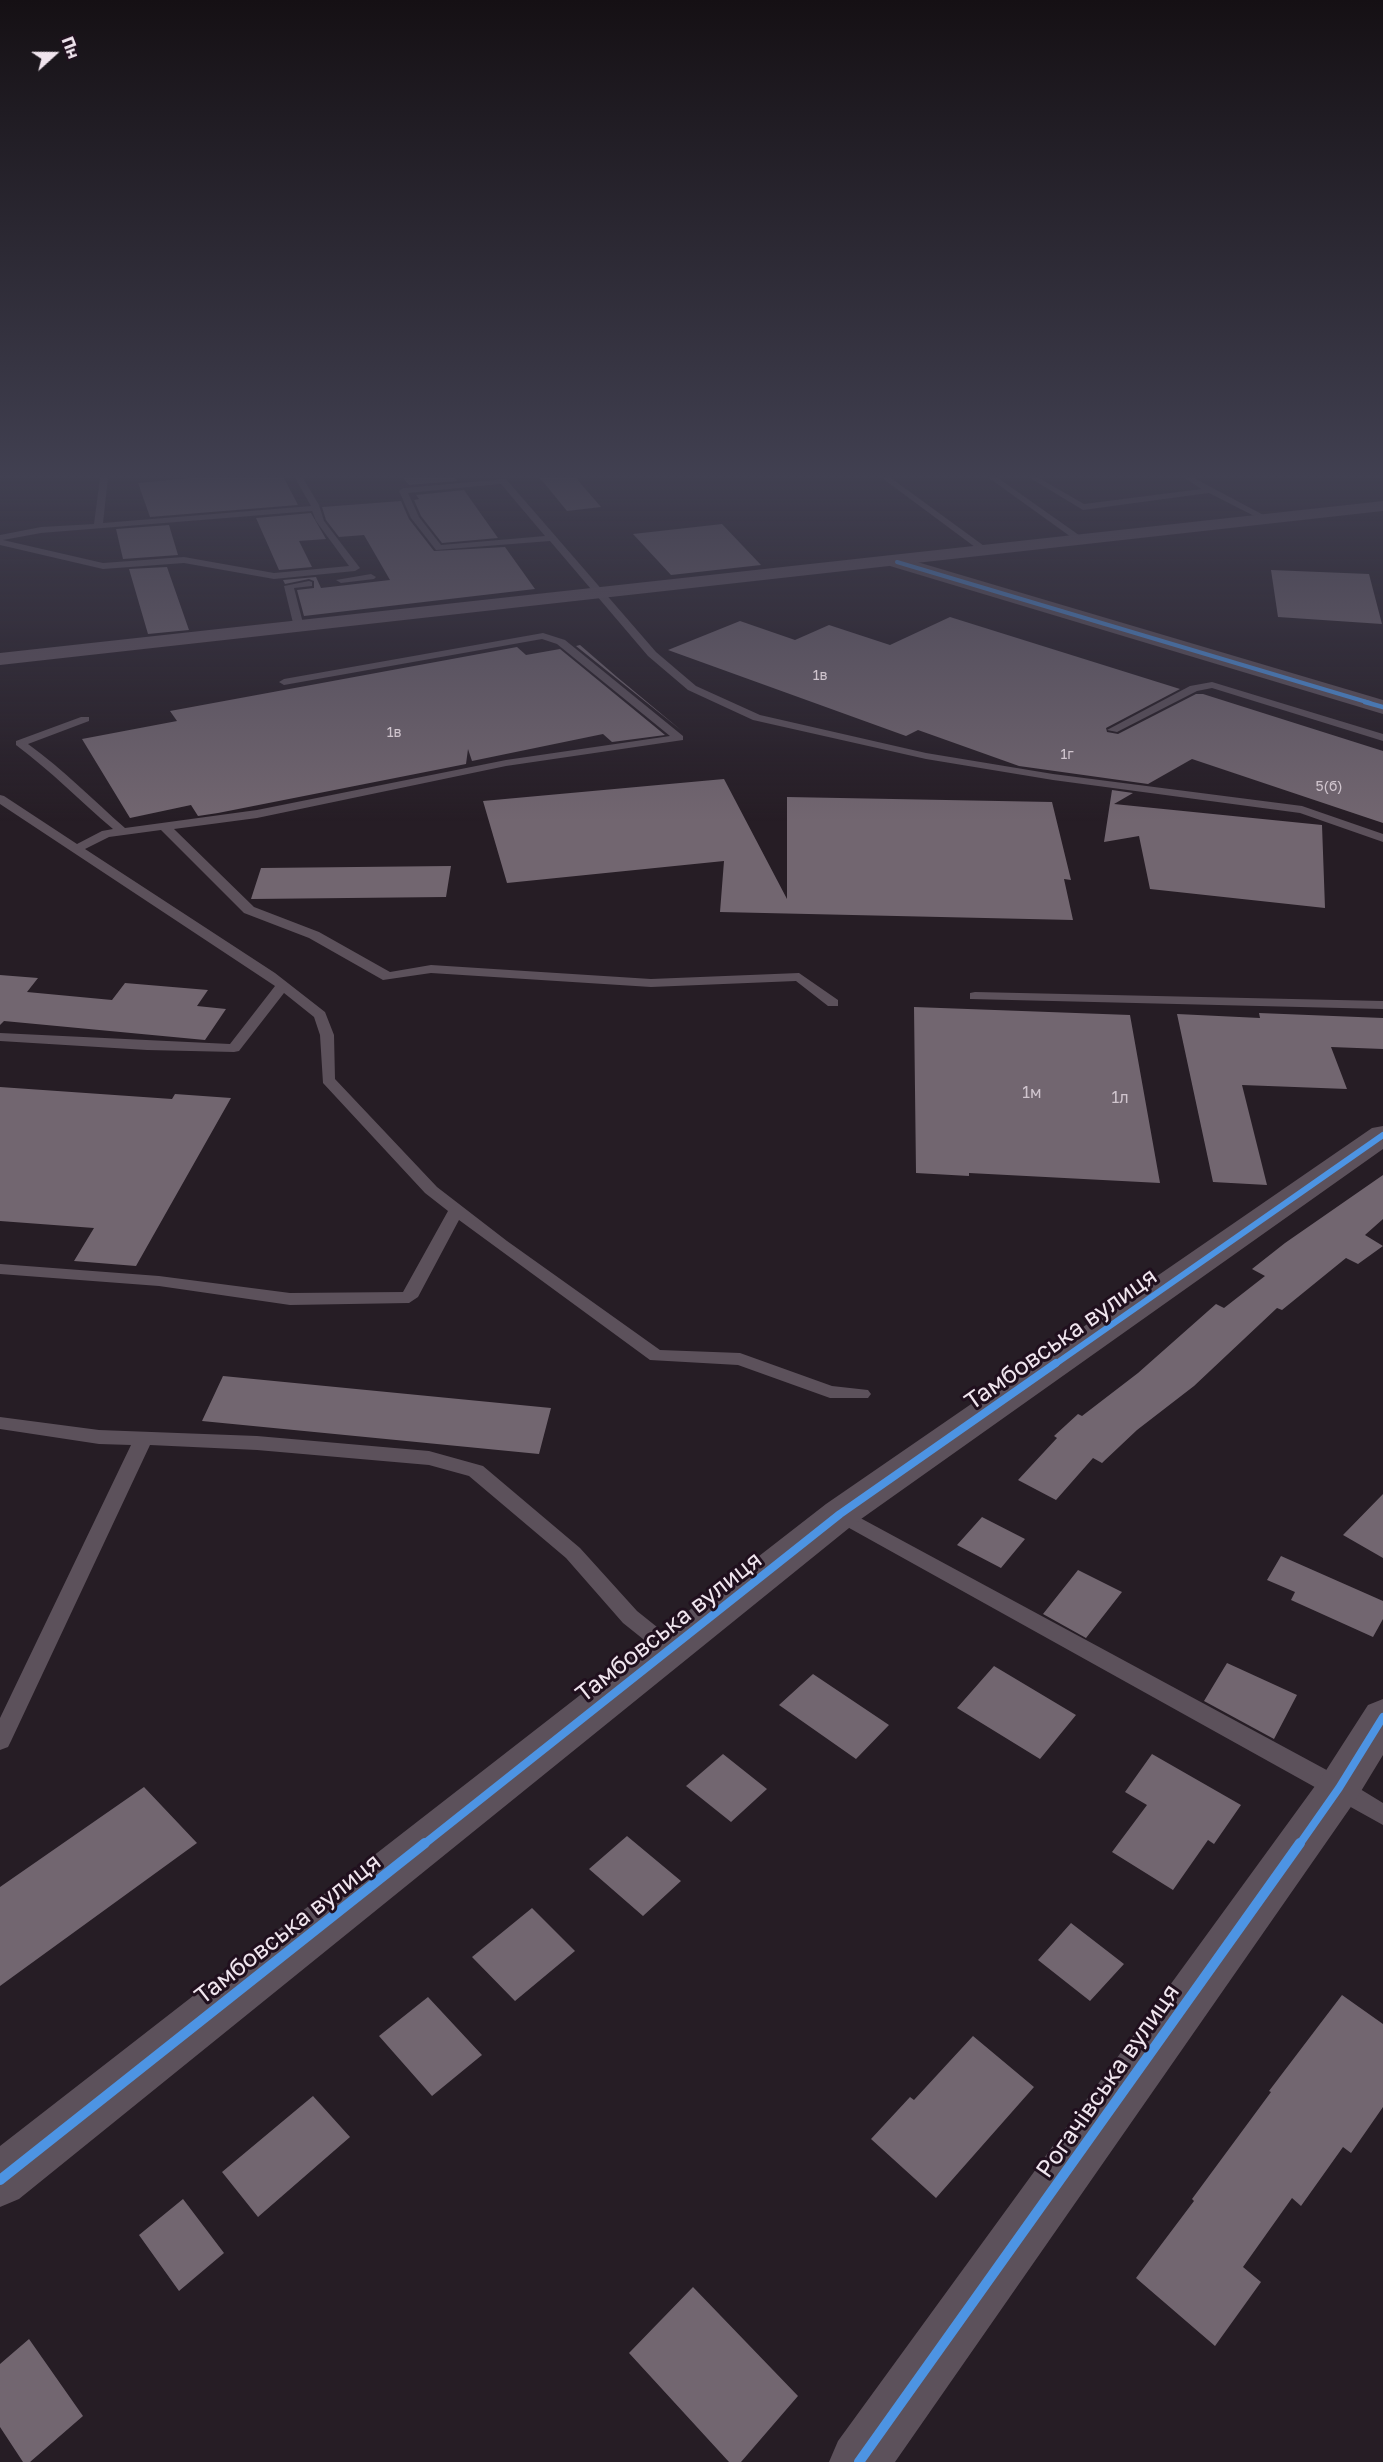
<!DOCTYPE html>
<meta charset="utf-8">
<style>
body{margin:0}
#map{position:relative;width:1383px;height:2462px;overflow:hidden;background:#261d25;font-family:"Golos Text",sans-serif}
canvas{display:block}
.north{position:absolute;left:24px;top:24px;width:60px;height:60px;-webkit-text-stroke:4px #20101e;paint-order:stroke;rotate:69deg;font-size:16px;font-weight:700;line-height:24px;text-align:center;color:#f0e5ee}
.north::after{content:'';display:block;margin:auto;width:21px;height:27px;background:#f0e5ee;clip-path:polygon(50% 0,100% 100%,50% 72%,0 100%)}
</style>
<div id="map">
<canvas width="1383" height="2462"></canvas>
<div class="north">Пн</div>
</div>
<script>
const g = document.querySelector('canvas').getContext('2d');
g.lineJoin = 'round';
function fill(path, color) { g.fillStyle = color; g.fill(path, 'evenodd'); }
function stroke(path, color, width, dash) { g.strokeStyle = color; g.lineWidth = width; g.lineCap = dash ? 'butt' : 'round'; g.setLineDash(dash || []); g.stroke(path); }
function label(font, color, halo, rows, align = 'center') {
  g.font = font + ' "Golos Text",sans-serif'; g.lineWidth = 6; g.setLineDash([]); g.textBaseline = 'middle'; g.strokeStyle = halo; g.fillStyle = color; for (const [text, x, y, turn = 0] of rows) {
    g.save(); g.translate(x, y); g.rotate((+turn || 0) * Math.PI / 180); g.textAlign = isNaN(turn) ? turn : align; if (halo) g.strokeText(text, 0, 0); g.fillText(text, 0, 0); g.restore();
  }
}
fill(new Path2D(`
 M192,478h92l14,27 -148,12 -12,-34z
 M403,478h52l2,3 -48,4z
 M540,478h36l25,29 -34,4z
 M464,490l34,48 -56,5 -21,-27 -7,-16 5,-1 -3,-4z
 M401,501l8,18 25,32 71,-4 30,42 -231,27 -7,-26 17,-2v-7l-5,-2 -24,5 -2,-4 33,-3 5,11 69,-8 -26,-45 -25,2 -13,-17 -4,-13z
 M311,513l15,26 -27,2 13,26 -33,3 -23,-52z
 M722,524l39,41 -90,10 -38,-41z
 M169,525l9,30 -55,4 -7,-30z
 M167,567l22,63 -41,4 -19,-65z
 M1271,570l98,4 13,50 -104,-7z
 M950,617l230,72 -74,39 1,4 11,2 78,-40h7l180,57v72l-191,-64 -44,25 -129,-18 -101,-36 -12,6 -238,-86 72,-29 55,19 34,-15 61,20z
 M580,645l37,32 65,54 -106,-85z
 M517,647l9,8 34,-6 105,86 -53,7 -9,-8 -131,27 -4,-12 -2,15 -248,49 -20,3 -7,-11 -61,13 -48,-79 95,-18 -7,-10z
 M724,779l63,120v-102l265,5 19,78 -7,-1 9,41 -353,-8 4,-51 -217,22 -24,-82z
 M1112,790l21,3 -19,11 208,21 3,83 -175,-19 -11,-53 -35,6z
 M451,866l-5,31 -195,2 10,-31z
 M0,975l38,3 -11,14 85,8 13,-17 83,7 -11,16 29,3 -21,31 -201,-19 -4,4z
 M914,1007l216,8 30,168 -191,-10v3l-53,-3z
 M1259,1013l124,5v31l-52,-2 16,42 -105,-4 25,100 -54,-3 -36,-168 83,4z
 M0,1087l172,12 3,-5 56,4 -95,168 -62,-5 20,-33 -94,-7z
 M1383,1175v44l-18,16 18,11 -25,18 -12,-6 -64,52 -5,-2 -83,78 -57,44 -35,33 -9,-5 -37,42 -38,-20 39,-42 -3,-2 24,-22 4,2 56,-43 78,-69 8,4 41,-32 -13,-7 33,-26z
 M223,1376l328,32 -12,46 -337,-33z
 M1383,1494v64l-40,-23z
 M982,1517l43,22 -24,29 -44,-23z
 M1281,1556l102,45v18l-10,18 -82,-37 4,-8 -28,-12z
 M1078,1570l44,22 -36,46 -43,-24z
 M1227,1663l70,32 -23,44 -70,-38z
 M994,1666l82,49 -36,44 -83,-51z
 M813,1674l76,51 -33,34 -77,-54z
 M723,1754l44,35 -36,33 -45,-36z
 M1152,1754l89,51 -27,39 -6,-4 -35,50 -61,-38 35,-47 -22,-13z
 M144,1787l53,56 -197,143v-99z
 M627,1836l54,45 -38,35 -54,-47z
 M532,1908l43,43 -60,50 -43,-44z
 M1071,1923l53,41 -34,37 -52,-41z
 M1342,1995l41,29v83l-32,46 -8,-6 -42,59 -9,-8 -49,69 18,15 -46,64 -79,-68 58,-77 -2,-2 79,-107 -2,-1z
 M428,1997l54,58 -50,41 -53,-60z
 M973,2036l61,51 -98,111 -65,-59 39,-42 4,3z
 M313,2096l37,41 -92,80 -36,-45z
 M183,2199l41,54 -45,38 -40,-56z
 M693,2287l105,109 -57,66h-12l-100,-109z
 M29,2339l54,77 -53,46h-7l-23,-35v-63z`), '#726670');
fill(new Path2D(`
 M100,478h8l-5,45 208,-17 -16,-28h8l16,27 5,16 36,47 -5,3 -81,8 -90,-16 -81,6 -103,-24v-10l41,-8 53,-3zM312,511l4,10 33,45 -75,7 -90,-16 -81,6 -100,-23 38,-7z
 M882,478h9l100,73 -8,2z
 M989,478h9l88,62 -8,2z
 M1030,478h9l45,26 117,-15 -16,-11h9l77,41 -7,2 -55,-28 -126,17z
 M506,479l150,173 40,34 64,29 166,38 127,21 249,32 81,28v8l-83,-29 -247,-33 -127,-21 -173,-39 -65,-30 -40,-34 -98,-115 -114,9 -25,-32 -12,-27 4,-3zM501,484l44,52 -104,9 -22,-28 -11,-24z
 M371,574l5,3 -2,2 -33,4 -5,-3z
 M309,581l3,1v4l-18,2 10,39 -5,3 -5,-3 -10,-41z
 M543,633l22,7 118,96v4l-177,26 -249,52 -83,11 80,78 65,25 71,40 41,-7 220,14 148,-6 39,27v6h-10l-32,-25 -145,6 -220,-14 -48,7 -74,-42 -65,-25 -83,-83 -52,7 -24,12 190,124 50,39 9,23 1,44 102,108 70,54 153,109 80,3 92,33 36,4 3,4 -3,4h-38l-92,-33 -88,-5 -191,-140 -41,77 -9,6 -119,2 -131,-19 -159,-12v-10l159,12 131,17 113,-1 45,-81 -23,-18 -102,-110 -3,-48 -6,-18 -30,-24 -45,58 -5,1 -87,-2 -147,-9v-8l230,11 45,-58 -275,-182v-9l4,1 73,48 25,-13 11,-2c-33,-28 -62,-58 -97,-84v-4l65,-24h8v4l-61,23c35,25 65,56 97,84l132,-18 249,-50 164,-24 -113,-92 -15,-5 -258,46 -5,-3 5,-3z
 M1212,682l171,52v7l-171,-53 -15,3 -80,41 -10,-2 83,-44z
 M975,992l408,9v8l-413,-10v-6z
 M0,1417l99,13 158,6 172,15 54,15 97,82 57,63 40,32 3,6 -3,6 -7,2 -7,-2 -40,-32 -57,-65 -97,-82 -40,-11 -172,-15 -107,-5 -139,296 -3,6 -8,3v-32l131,-273 -32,-1 -99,-15z
 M840,1507l507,274 36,22v22l-550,-306 -3,-5 3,-5z`), '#5c515b');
fill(new Path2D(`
 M1383,1126v23l-529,375 -835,675 -19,8v-61l826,-642 546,-376z
 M1383,1699v56l-28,46 -460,661h-66l9,-21 485,-666 45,-70z`), '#5c515b');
fill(new Path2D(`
 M897,556l486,144v14l-493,-148 -2,-4 2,-4z`), '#5c515b');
fill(new Path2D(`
 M1383,501v10l-1383,154v-12z`), '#60535e');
stroke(new Path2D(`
 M897,562l473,141`), '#4d94e3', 4);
stroke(new Path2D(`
 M1365,702l18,5`), '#4d94e3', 4.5);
stroke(new Path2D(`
 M1054,1365l329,-230`), '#4d94e3', 6);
stroke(new Path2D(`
 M423,1845l417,-331 216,-151
 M1299,1845l40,-57 44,-71`), '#4d94e3', 8);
stroke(new Path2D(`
 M0,2180l425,-337
 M859,2462l441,-619`), '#4d94e3', 10);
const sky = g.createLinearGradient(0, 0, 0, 822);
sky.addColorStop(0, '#151014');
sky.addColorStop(0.58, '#414051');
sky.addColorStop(1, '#41405100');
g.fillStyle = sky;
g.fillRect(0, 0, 1383, 822);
label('14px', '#d0c5ce', null, [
 ["1в",820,676],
 ["1в",394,733],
 ["1г",1067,755],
 ["5(б)",1329,787]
]);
label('16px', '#d0c5ce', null, [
 ["1м",1032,1093],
 ["1л",1120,1098]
]);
label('24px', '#f0e5ee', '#20101e', [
 ["Тамбовська вулиця",1061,1339,-35],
 ["Тамбовська вулиця",669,1627,-38],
 ["Тамбовська вулиця",288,1929,-38],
 ["Рогачівська вулиця",1108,2081,-55]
]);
</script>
